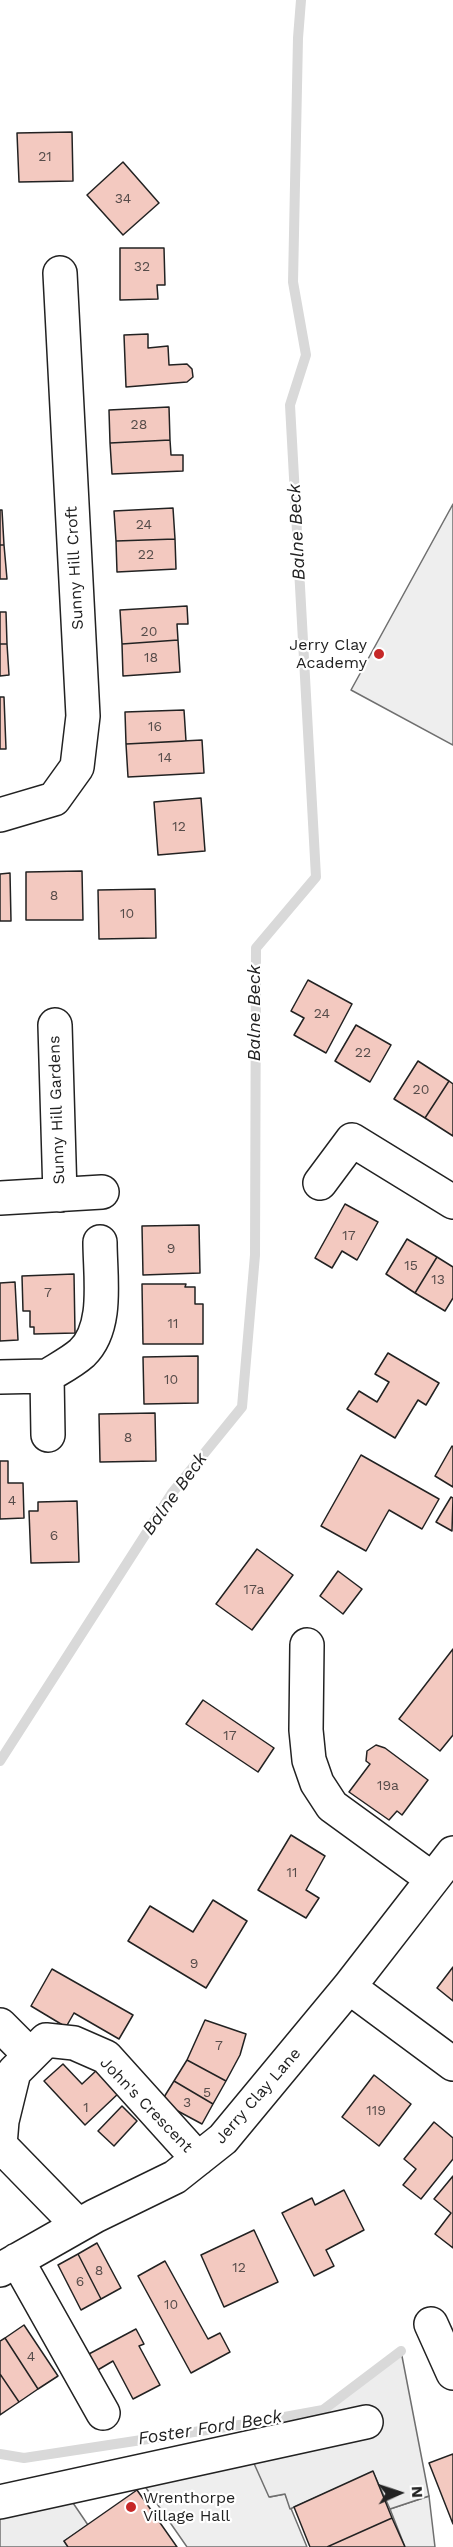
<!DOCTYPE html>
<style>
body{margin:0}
#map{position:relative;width:453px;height:2547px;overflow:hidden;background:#fff;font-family:"Work Sans",sans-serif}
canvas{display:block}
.north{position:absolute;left:369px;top:2463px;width:60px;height:60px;-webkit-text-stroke:4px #fff;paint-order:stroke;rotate:87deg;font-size:16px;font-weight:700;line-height:24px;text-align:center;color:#222}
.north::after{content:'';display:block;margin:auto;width:21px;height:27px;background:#222;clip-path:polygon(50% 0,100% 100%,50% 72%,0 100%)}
</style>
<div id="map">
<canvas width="453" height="2547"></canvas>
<div class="north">N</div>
</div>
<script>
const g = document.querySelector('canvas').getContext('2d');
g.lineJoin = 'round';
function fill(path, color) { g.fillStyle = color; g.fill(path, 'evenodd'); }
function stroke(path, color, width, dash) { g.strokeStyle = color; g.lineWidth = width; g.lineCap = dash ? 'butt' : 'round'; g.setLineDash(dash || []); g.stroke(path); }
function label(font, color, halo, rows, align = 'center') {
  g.font = font + ' "Work Sans",sans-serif'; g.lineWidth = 4.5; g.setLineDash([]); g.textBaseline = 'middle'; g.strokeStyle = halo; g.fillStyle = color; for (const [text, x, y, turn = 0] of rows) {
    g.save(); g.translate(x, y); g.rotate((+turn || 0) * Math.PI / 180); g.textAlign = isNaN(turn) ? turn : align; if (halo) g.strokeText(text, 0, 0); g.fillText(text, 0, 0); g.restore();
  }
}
const green = new Path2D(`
 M453,504v241l-102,-55z
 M250,2448l20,49 15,-3 22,53h-120l-52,-75z
 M429,2496l6,51h-30l-15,-38z`);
fill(green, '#eee');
stroke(green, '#6f6f6f', 1.5);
const parking = new Path2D(`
 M401,2351l28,145 -39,13 -17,-37 -83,37 -5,-15 -16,3 -17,-38 -6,-35 77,-14z
 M71,2500l17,25 -24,16 4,6h-68v-33z`);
fill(parking, '#ededed');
stroke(parking, '#6f6f6f', 1.5);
stroke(new Path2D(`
 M0,1761l172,-268 70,-86 13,-152 1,-307 60,-71 -26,-472 16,-50 -13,-73 5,-244 3,-38
 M0,2454l24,4 222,-34 77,-14 78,-59`), '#d9d9d9', 10);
const building = new Path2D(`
 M72,132l1,49 -54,1 -2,-49z
 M123,162l36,41 -36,32 -36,-40z
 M120,248h44l1,37h-8l1,14 -38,1z
 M148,334v14l20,-2 1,19 18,-1 5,5 1,8 -6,5 -61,5 -2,-52z
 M169,407l1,33 -60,3 -1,-33z
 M170,440l1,15h12v16l-71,3 -2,-31z
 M173,508l2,31 -59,2 -2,-30z
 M0,510h2l2,35h-4z
 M175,539l1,30 -59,3 -1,-31z
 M0,545h4l3,34h-7z
 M187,606l1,18h-11l1,16 -56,4 -2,-34z
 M0,612h6l1,32h-7z
 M178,640l2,32 -57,4 -1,-32z
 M0,644h7l2,31 -9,1z
 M0,697h4l2,52h-6z
 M184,710l2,31 -60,3 -1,-32z
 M202,740l2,33 -76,4 -2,-33z
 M201,798l4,53 -47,4 -4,-53z
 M82,871l1,49h-57v-48z
 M10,873l1,48h-11v-47z
 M155,889l1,49 -57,1 -1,-49z
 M308,980l44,24 -26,49 -32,-18 10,-17 -13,-7z
 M356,1025l35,20 -21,37 -35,-21z
 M418,1061l31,20 -24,37 -31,-19z
 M449,1081l4,3v52l-28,-18z
 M345,1204l33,18 -21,38 -15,-9 -10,17 -17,-10z
 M199,1225l1,48 -57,2 -1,-49z
 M407,1239l30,18 -22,36 -29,-19z
 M437,1257l16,10v31l-8,13 -30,-18z
 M74,1274l1,59 -41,1v-7h-4v-16h-7l-1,-35z
 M15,1282l3,58 -18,1v-58z
 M142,1284h44l-1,3h10v17h8v40h-60z
 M388,1353l51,30 -13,22 -8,-5 -23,38 -48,-29 12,-18 18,11 12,-20 -14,-8z
 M198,1356v47l-54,1 -1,-47z
 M155,1413l1,48 -56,1 -1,-48z
 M452,1446l1,1v40l-18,-11z
 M361,1455l78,44 -17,30 -33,-19 -23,41 -45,-25z
 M0,1461h8v22h15l1,35 -24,1z
 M451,1497l2,1 -1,33 -16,-9z
 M77,1501l2,61 -48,1 -2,-52h9v-9z
 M257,1549l36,26 -41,55 -36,-26z
 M338,1571l24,18 -19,25 -23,-18z
 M453,1649v86l-13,16 -41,-32z
 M203,1700l71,48 -16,24 -72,-48z
 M376,1745l9,3 43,32 -26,35 -5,-4 -8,9 -40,-28 21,-28 -4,-3 1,-10z
 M291,1835l34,21 -19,34 13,8 -13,20 -48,-28z
 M213,1900l34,21 -41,67 -78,-47 22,-35 43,26z
 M453,1967v34l-16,-13z
 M52,1969l81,46 -14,24 -45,-26 -8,14 -35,-21z
 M205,2020l41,14 -6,21 -14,26 -39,-21z
 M187,2060l39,21 -13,23 -39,-23z
 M63,2064l19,20 16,-15 22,23 -35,33 -41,-44z
 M374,2075l37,29 -32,42 -37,-29z
 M174,2081l39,23 -11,20 -41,-22z
 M122,2106l15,15 -23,25 -16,-15z
 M434,2122l19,16v21l-32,40 -18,-14 13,-16 -12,-10z
 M453,2176v72l-18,-14 16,-21 -17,-14z
 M344,2190l20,40 -38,20 8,16 -20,10 -32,-63 30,-15 3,7z
 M254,2230l24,52 -54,25 -23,-52z
 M97,2243l24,45 -20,11 -23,-45z
 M78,2254l23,45 -20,11 -23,-45z
 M165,2261l43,78 12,-6 10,19 -39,21 -53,-97z
 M24,2325l34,51 -20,13 -33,-51z
 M136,2329l8,15 -5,2 21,39 -27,14 -20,-38 -17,10 -9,-16z
 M5,2338l33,51 -19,13 -19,-28v-33z
 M0,2374l19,28 -19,13z
 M453,2454v70l-24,-61z
 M373,2471l19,47 -65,29h-17l-16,-40z
 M137,2490l40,57h-109l-4,-6z
 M392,2518l13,29h-78l47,-21z`);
fill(building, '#f3c9c0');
stroke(building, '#222', 1.5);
const minor = new Path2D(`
 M0,815l54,-16 23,-32 6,-51 -23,-443
 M55,1025l5,170
 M320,1183l32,-43 101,62
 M0,1198l102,-6
 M0,1377l47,-1
 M48,1435l-1,-59c11,-7 25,-14 35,-23 27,-26 18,-76 18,-111
 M307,1645l-1,85 3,30 8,23 15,23 99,72
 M349,1987l104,77
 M0,2025l30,30
 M78,2225l-78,-80 2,-24 12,-49 32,-32 28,3 32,14 92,102
 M17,2260l86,153
 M0,2270l95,-54 80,-39 48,-38 126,-152 104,-134
 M431,2324l22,49
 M0,2502l366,-80`);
stroke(minor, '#222', 36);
stroke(minor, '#fff', 33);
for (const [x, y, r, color] of [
 [379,654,6,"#c62828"],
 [131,2507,6,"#c62828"]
]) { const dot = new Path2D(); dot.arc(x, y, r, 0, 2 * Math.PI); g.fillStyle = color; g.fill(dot); stroke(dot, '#fff', 2); }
label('14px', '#564c4a', null, [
 ["21",45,157],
 ["34",123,199],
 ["32",142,267],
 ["28",139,425],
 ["24",144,525],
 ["22",146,555],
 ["20",149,632],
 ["18",151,658],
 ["16",155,727],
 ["14",165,758],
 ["12",179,827],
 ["8",54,896],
 ["10",127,914],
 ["24",322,1014],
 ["22",363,1053],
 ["20",421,1090],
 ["17",349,1236],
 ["9",171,1249],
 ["15",411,1266],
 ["13",438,1280],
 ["7",48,1293],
 ["11",173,1324],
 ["10",171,1380],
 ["8",128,1438],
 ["4",12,1501],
 ["6",54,1536],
 ["17a",254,1590],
 ["17",230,1736],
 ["19a",388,1786],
 ["11",292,1873],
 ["9",194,1964],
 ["7",219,2046],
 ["5",207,2093],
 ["3",187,2103],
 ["1",86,2108],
 ["119",376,2111],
 ["12",239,2268],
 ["8",99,2271],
 ["6",80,2282],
 ["10",171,2305],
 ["4",31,2357]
]);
label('16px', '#222', '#fff', [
 ["Sunny Hill Croft",75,568,-93],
 ["Sunny Hill Gardens",57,1110,-92],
 ["Jerry Clay Lane",258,2096,-49],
 ["John's Crescent",146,2105,46]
]);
label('16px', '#222', '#fff', [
 ["Jerry Clay",367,645],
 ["Academy",367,663],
 ["Wrenthorpe",143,2498,"left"],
 ["Village Hall",143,2516,"left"]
], 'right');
label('italic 18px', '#222', '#fff', [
 ["Balne Beck",297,532,-93],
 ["Balne Beck",255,1013,-90],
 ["Balne Beck",175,1494,-54],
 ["Foster Ford Beck",210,2428,-9]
]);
</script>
